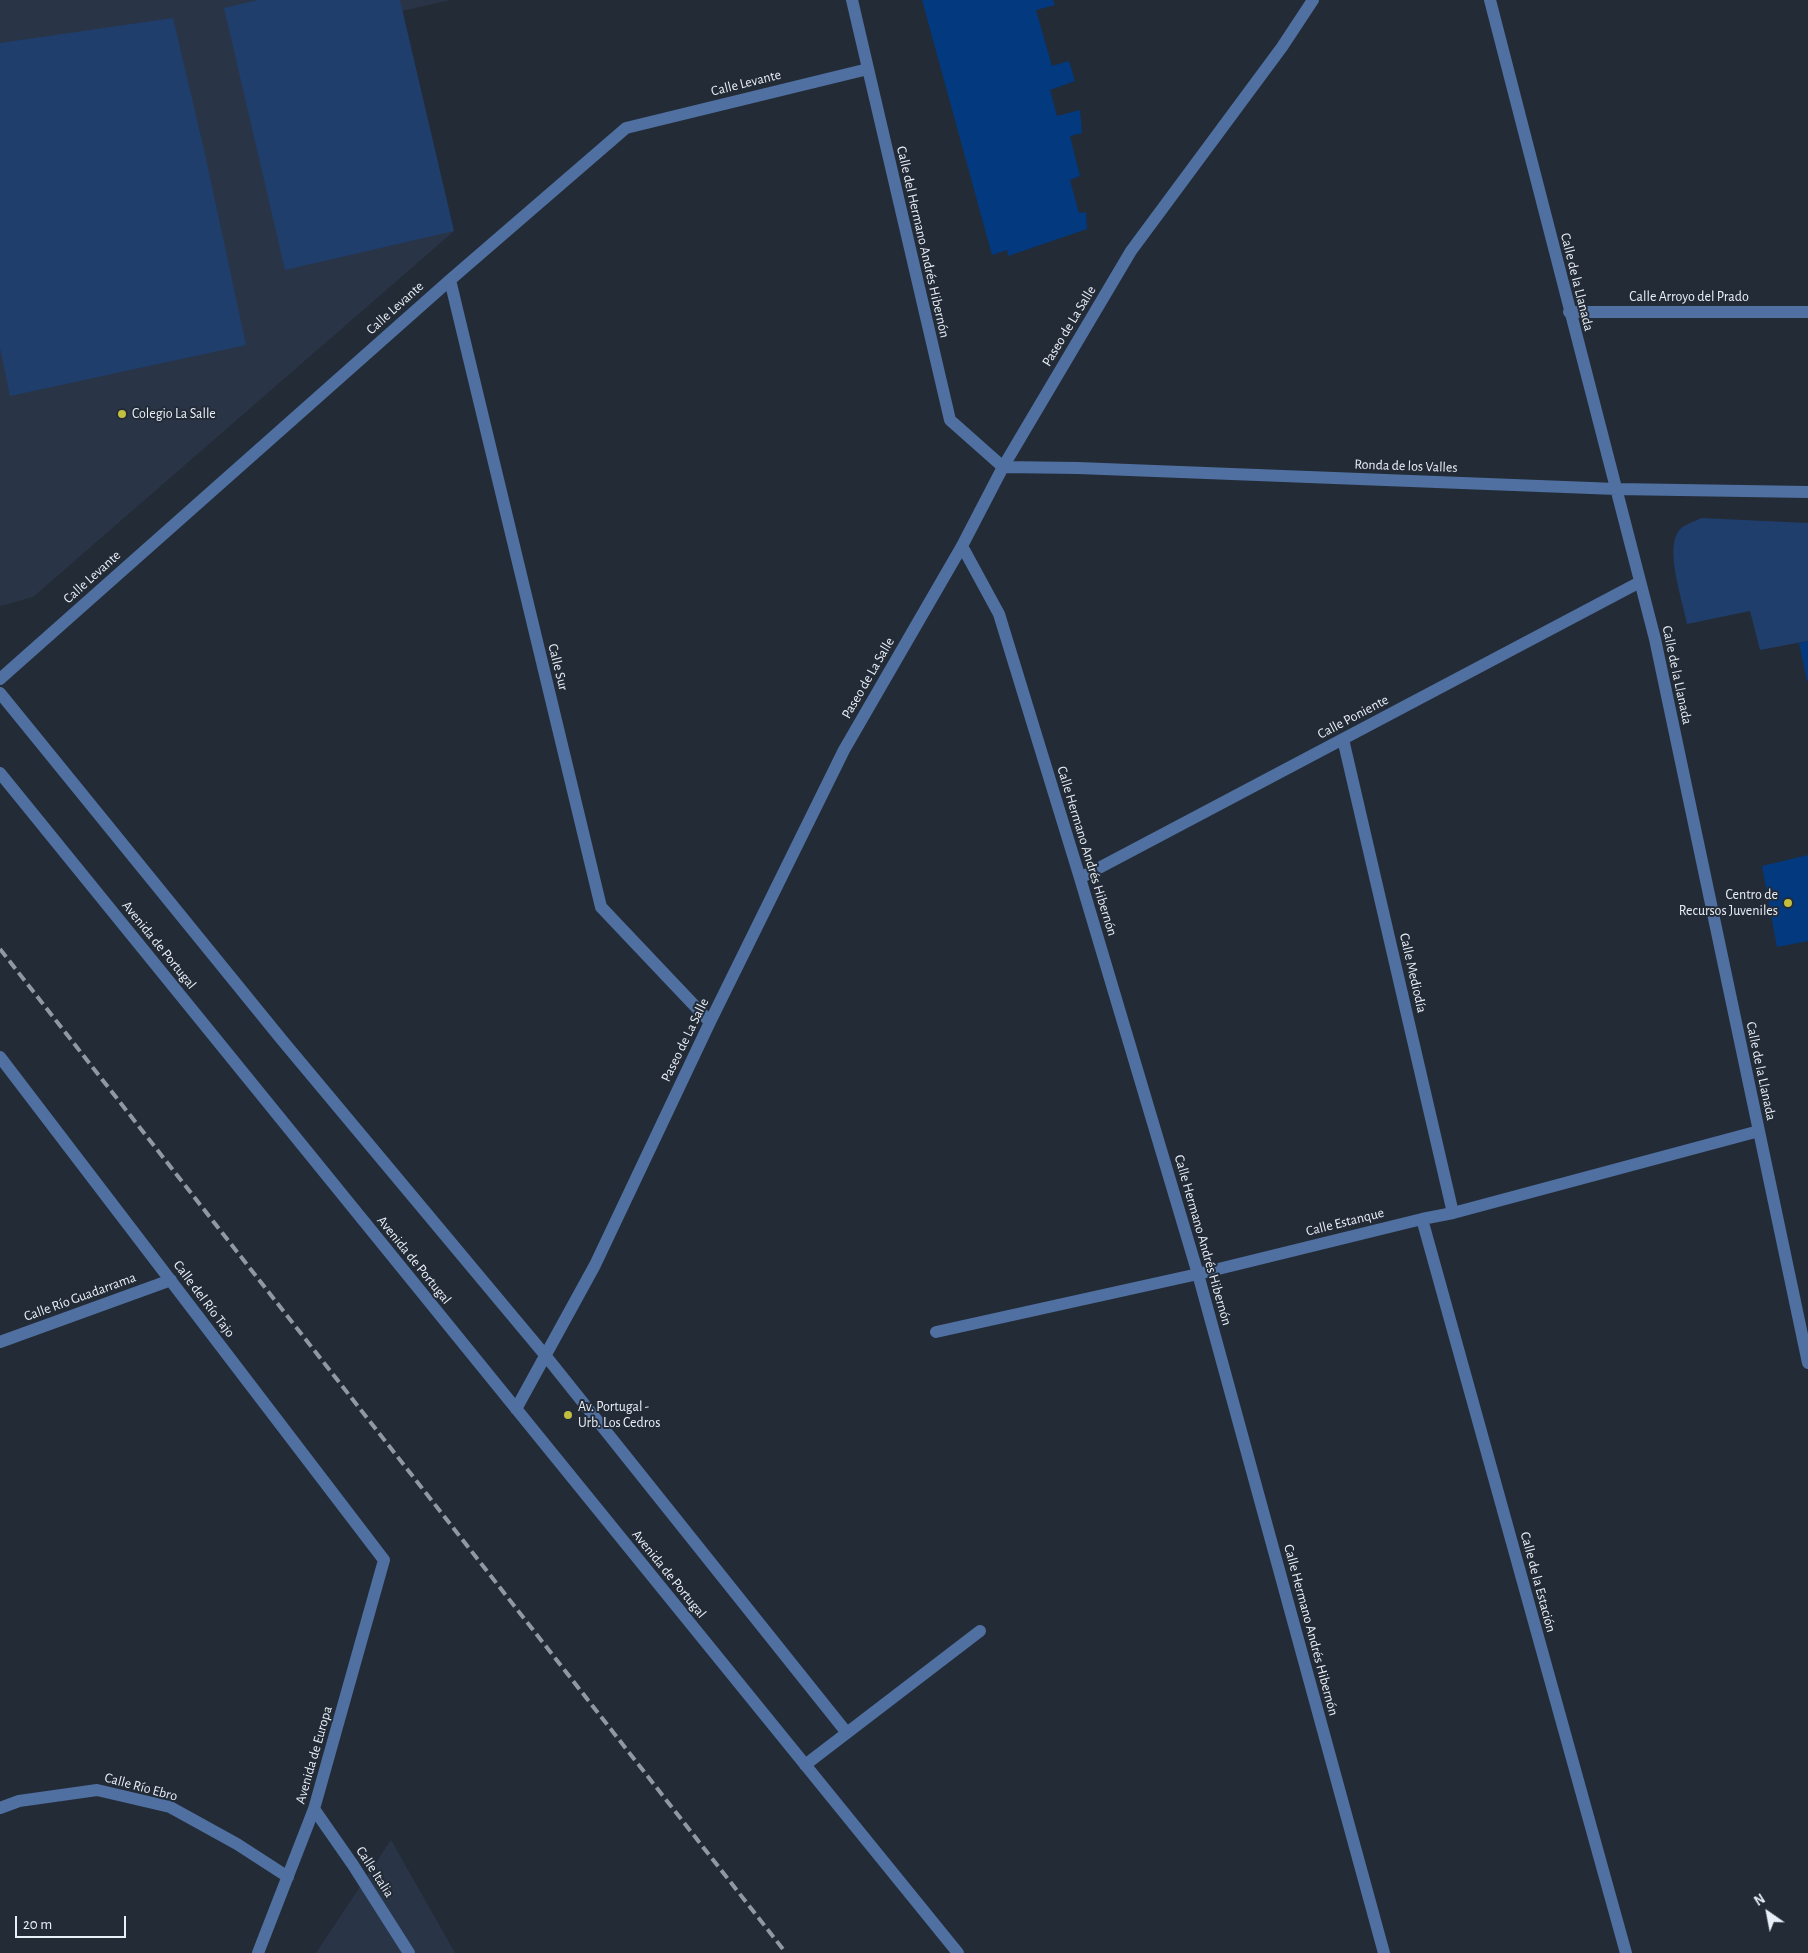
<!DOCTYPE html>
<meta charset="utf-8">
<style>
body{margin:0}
#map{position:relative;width:1808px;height:1953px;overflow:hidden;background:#232b37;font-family:"Alegreya Sans",sans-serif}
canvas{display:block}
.north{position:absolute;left:1743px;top:1888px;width:50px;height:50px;-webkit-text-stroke:4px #232b37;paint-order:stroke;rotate:327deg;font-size:14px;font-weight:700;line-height:20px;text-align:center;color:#e9eff7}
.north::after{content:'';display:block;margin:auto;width:18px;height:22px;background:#e9eff7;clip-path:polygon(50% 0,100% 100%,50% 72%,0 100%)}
.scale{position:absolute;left:15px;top:1916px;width:111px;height:22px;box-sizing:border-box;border:2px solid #e9eff7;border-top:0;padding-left:6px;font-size:15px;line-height:18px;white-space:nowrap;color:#e9eff7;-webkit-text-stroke:4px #232b37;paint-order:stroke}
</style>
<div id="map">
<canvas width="1808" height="1953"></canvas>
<div class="north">N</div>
<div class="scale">20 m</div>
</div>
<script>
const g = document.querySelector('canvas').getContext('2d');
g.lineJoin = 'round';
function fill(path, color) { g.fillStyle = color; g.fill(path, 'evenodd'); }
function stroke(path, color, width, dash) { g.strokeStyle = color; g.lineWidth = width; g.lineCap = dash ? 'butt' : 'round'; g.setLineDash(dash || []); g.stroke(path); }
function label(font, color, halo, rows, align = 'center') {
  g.font = font + ' "Alegreya Sans",sans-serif'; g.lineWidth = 4; g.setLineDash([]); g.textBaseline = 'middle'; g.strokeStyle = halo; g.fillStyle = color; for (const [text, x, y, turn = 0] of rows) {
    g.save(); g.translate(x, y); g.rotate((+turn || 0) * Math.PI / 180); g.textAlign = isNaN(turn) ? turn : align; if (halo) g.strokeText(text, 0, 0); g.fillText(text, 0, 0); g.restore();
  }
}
fill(new Path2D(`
 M0,0h450l-48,11 52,220 -421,366 -33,9z
 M391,1840l64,113h-139z`), '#293547');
fill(new Path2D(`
 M258,0h142l54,231 -169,39 -61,-262z
 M173,18l32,136 41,191 -236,51 -10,-48v-305z
 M1701,518l107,5v118l-48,9 -10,-39 -63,13c-4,-22 -22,-74 -9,-92 4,-7 16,-10 23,-14z`), '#1f3e6b');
fill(new Path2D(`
 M922,0h131l2,5 -19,5 16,56 17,-5 6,20 -25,9 7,26 23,-6 2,23 -12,3 10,40 -10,4 9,33 7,-1 1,17 -79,27 -1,-6 -15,5z
 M1808,641v40h-1l-8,-38z
 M1808,855v86l-31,6 -15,-81z`), '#03397f');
stroke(new Path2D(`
 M852,0l98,420 53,47 75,1 538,21 192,3
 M1490,0l165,639 153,724
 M450,280l151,627 109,115
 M1569,312h239
 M962,546l37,68 81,264 118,396 186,679
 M0,679l450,-399 176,-152 242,-59
 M0,693l282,347 263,315 302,378
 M1343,739l110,474
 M0,773l958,1180
 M1080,878l560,-296
 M0,1057l384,503 -70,249 -56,144
 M1422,1219l204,734
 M936,1332l262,-58 224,-55 31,-6 306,-82
 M0,1342l171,-62
 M516,1409l79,-144 115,-243 134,-272 118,-204 41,-79 128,-216 151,-204 31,-47
 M805,1765l175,-134
 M0,1808l19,-7 78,-11 73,17 67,37 51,33
 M314,1809l39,56 56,88`), '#4f70a0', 12);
stroke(new Path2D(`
 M0,949l786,1004`), '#9198a2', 4, [10, 5]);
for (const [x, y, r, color] of [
 [122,414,5,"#c1be40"],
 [1788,903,5,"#c1be40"],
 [568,1415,5,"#c1be40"]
]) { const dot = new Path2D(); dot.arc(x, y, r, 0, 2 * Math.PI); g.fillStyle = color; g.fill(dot); stroke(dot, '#232b37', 2); }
label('14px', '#e9eff7', '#232b37', [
 ["Calle Levante",746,83,-14],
 ["Calle del Hermano Andrés Hibernón",923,242,77],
 ["Calle de la Llanada",1577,282,76],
 ["Calle Arroyo del Prado",1689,297],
 ["Calle Levante",395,308,-42],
 ["Paseo de La Salle",1069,326,-59],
 ["Ronda de los Valles",1406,466,2],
 ["Calle Levante",92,577,-42],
 ["Calle Sur",558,667,76],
 ["Calle de la Llanada",1677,675,78],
 ["Paseo de La Salle",868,678,-60],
 ["Calle Poniente",1353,717,-28],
 ["Calle Hermano Andrés Hibernón",1087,851,73],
 ["Avenida de Portugal",159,945,51],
 ["Calle Mediodía",1413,973,77],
 ["Paseo de La Salle",685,1040,-64],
 ["Calle de la Llanada",1761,1071,78],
 ["Calle Estanque",1345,1222,-14],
 ["Calle Hermano Andrés Hibernón",1203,1240,74],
 ["Avenida de Portugal",414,1260,51],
 ["Calle Río Guadarrama",80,1297,-20],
 ["Calle del Río Tajo",204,1299,53],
 ["Avenida de Portugal",669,1574,51],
 ["Calle de la Estación",1538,1582,75],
 ["Calle Hermano Andrés Hibernón",1311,1630,75],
 ["Avenida de Europa",314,1755,-74],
 ["Calle Río Ebro",141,1787,15],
 ["Calle Italia",375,1872,57]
]);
label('14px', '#e9eff7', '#232b37', [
 ["Colegio La Salle",132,414],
 ["Centro de",1778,895,"right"],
 ["Recursos Juveniles",1778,911,"right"],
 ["Av. Portugal -",578,1407],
 ["Urb. Los Cedros",578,1423]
], 'left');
</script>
